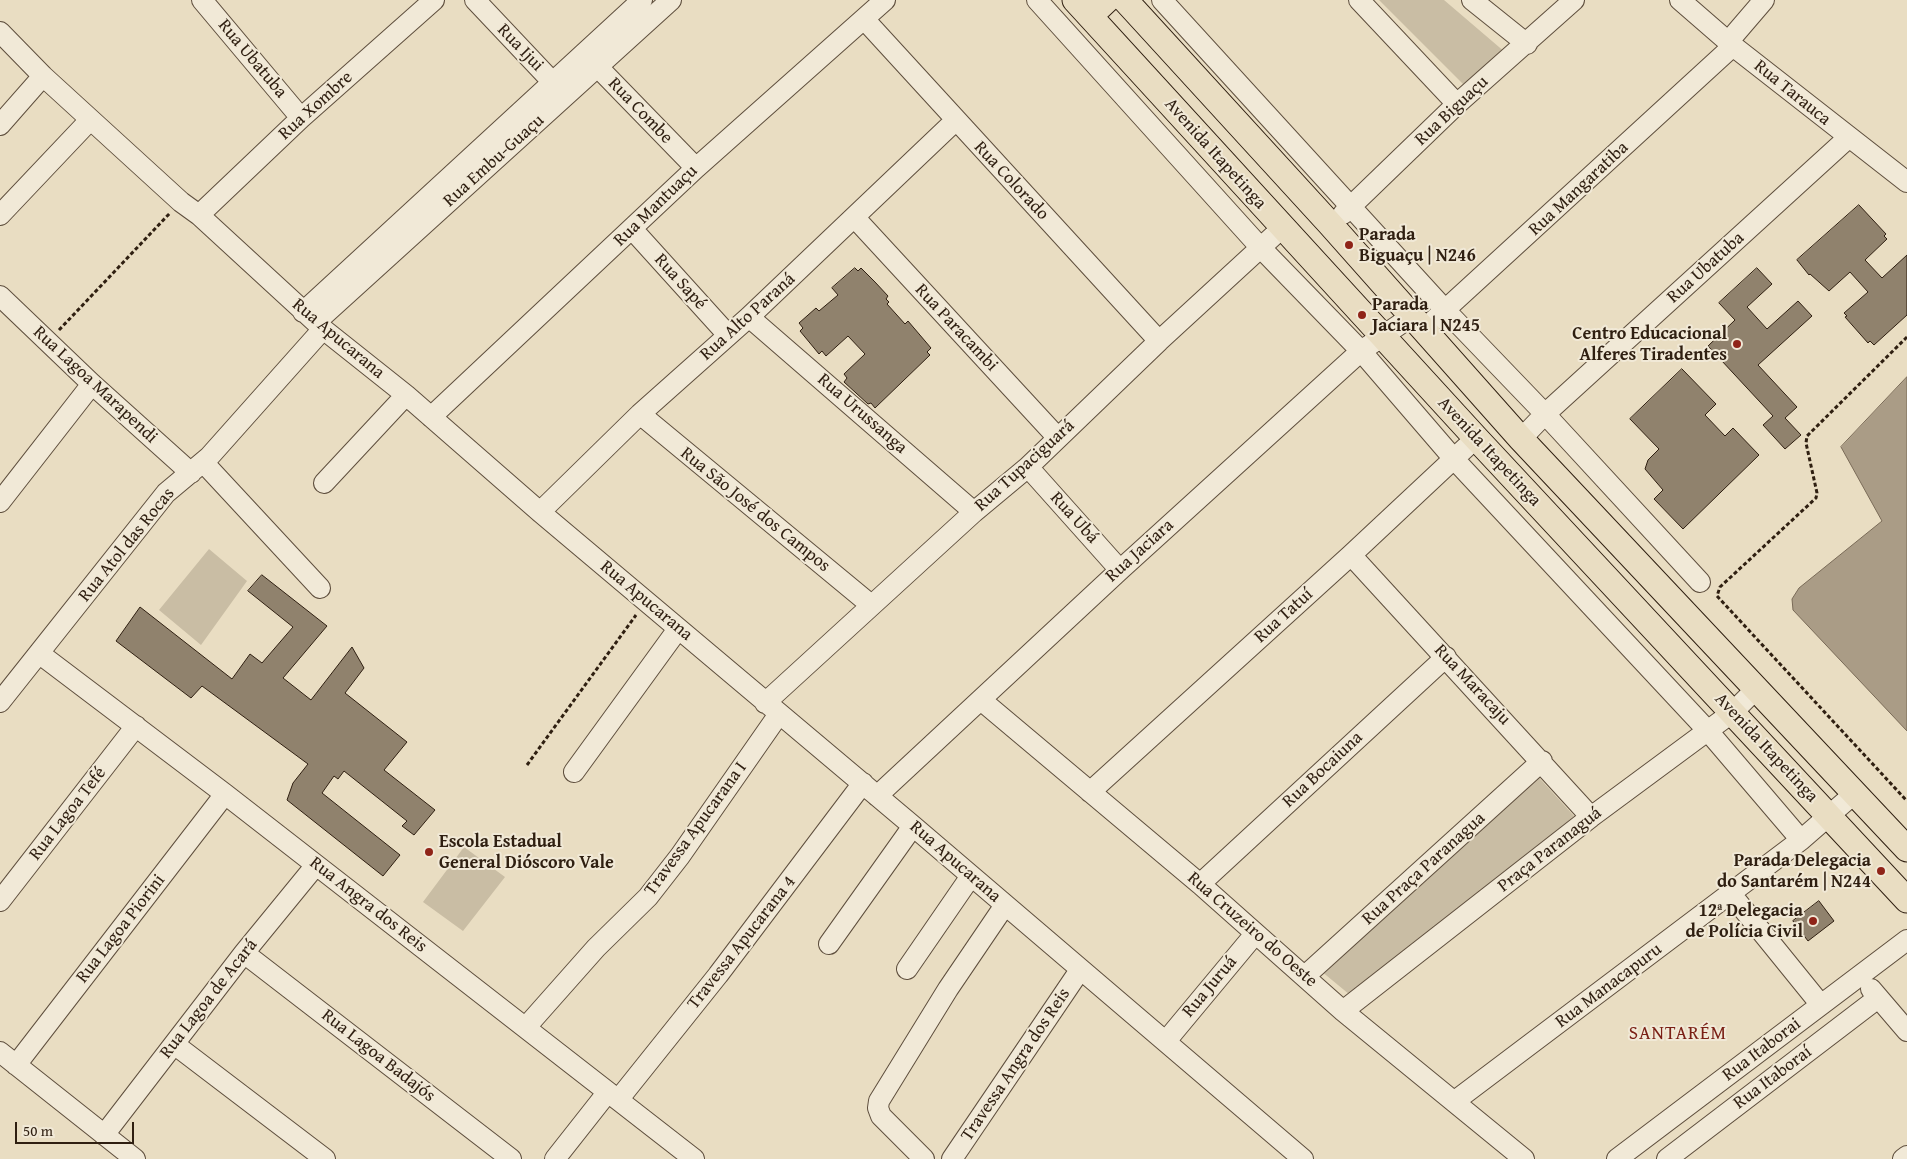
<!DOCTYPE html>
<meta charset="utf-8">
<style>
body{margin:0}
#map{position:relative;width:1907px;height:1159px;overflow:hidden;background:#e9ddc2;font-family:"Gentium Book Plus",serif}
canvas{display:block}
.scale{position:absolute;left:15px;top:1122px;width:119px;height:22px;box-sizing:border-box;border:2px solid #2f1f11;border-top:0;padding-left:6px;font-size:15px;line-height:18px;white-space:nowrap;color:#2f1f11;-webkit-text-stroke:4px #f1e9d7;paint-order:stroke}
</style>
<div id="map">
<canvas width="1907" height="1159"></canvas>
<div class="scale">50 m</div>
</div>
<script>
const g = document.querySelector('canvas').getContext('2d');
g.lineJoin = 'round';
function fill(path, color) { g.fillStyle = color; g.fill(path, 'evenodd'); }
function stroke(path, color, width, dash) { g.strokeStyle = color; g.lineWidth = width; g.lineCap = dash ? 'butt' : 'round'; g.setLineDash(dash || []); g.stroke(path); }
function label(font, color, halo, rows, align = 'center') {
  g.font = font + ' "Gentium Book Plus",serif'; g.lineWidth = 4; g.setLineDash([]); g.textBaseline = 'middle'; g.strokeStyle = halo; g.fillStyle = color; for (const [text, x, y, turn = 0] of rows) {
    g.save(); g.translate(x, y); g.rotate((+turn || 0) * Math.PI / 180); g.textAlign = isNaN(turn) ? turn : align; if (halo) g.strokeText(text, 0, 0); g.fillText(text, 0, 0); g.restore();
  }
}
fill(new Path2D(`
 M1379,0h65l62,53 -40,34z
 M209,549l38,32 -46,64 -42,-35z
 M1533,771l41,45 -219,183 -34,-28z
 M464,847l41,30 -42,54 -40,-29z`), '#c9bda4');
const water = new Path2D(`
 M1907,377v354l-114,-121 -1,-11 7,-11 83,-67 -41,-74z`);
fill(water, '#aa9c86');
stroke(water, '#796a57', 1);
const building = new Path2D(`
 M1859,205l27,29 -2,2 3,3 -22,21 17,18 25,-23v60l-33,30 -4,-4 -2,2 -23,-26 2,-1 -3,-3 24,-21 -18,-20 -21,19 -19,-17 -1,1 -12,-15z
 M855,268l3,3 3,-3 14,14 13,14 -2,3 3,3 -2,2 18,20 3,-3 23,27 -4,4 3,3 -55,53 -4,-5 -3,1 -24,-22 3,-4 -3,-4 21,-20 -17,-18 -22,20 -4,-5 -3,3 -19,-23 3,-3 -4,-5 17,-15 3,3 19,-16 -6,-7z
 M1757,268l15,16 -25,23 20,22 31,-28 14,15 -54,49 39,42 -12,11 16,17 -16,14 -22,-24 10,-9 -65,-70 27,-26 -16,-17z
 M1682,369l34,35 -11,11 20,21 8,-8 26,27 -76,74 -29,-30 9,-9 -18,-21 3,-9 11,-11 -29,-30z
 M262,575l65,51 -44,52 28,22 41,-53 12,21 -19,25 62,49 -23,28 51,40 -21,25 -12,-9 5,-5 -63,-50 -6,8 -4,-3 -12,17 78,62 -17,21 -96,-76 6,-17 15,-19 -106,-78 -11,12 -75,-57 24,-34 92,72 18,-25 12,9 31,-36 -45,-36z
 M1819,901l15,20 -26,20 -15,-20z`);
fill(building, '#90826d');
stroke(building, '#2f1f11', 1);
const minor = new Path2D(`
 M202,0l99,118
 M475,0l86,91
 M1037,0l223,247 101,104 93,108 254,272 93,109
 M1162,0l284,311 99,103 155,168
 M1359,0l98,104
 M1472,0l55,44
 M1680,0l53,46 174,136
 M864,19l295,322
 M0,32l43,44 138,126 18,13 124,114 83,66 134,117 373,314 390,333
 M1728,42l36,-42
 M589,58l107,110
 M0,125l43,-49
 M1343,214l114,-110 117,-104
 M0,215l90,-95
 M199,215l102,-97 133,-118
 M855,218l203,220
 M633,230l95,105
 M0,296l92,88 99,89
 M303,312l339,-312
 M749,317l225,195
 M316,322l355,-322
 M1423,330l310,-284
 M640,414l231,191
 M431,417l265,-249 189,-168
 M1521,439l24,-25 303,-276
 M203,462l117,126
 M1028,467l92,103
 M324,483l82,-88
 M0,502l92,-118
 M540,512l100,-98 109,-97 206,-196
 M1351,555l240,262
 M40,654l185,140 469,365
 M981,700l219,184 143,127 181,148
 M0,702l166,-209 43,-36 114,-128
 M765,703l209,-191 54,-45 131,-126 123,-113
 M574,772l104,-143
 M1090,792l261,-237 125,-117
 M877,796l243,-226 241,-219 51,-35
 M1200,884l246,-227
 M1731,894l90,111
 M0,901l136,-175
 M829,944l84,-118
 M244,953l267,206
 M907,969l64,-93
 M1305,976l237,-215
 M1871,989l36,42
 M1343,1011l248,-194 142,-105 24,-24
 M526,1027l70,-79 52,-51 32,-41 99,-142
 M1166,1041l89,-107
 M174,1044l151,115
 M0,1052l135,107
 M16,1065l209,-271
 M618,1100l100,-125 145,-192
 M1455,1101l346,-261 54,-47
 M104,1135l140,-182 72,-88
 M555,1159l52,-66
 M924,1159l-43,-43 -3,-8 1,-7 69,-112 57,-84
 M952,1159l128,-189
 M1617,1159l290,-219
 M1667,1159l211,-161
 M1903,1159l4,-3`);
const major = new Path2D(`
 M1075,0l401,438 431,462
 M1125,0l205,224 191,215 386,410
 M1090,16l17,-16`);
stroke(minor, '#5e4e3d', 22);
stroke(major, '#2f1f11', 27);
stroke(new Path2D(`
 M59,330l111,-117
 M1907,337l-100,99 -1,7 11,50 -1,5 -96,89 -3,9 190,205
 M527,765l109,-150`), '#2f1f11', 3, [4, 2.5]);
stroke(minor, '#f1e9d7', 20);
stroke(major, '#e9ddc2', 25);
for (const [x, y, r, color] of [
 [1349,245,5,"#8f2418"],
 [1362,315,5,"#8f2418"],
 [1737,344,5,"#8f2418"],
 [429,852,5,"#8f2418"],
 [1881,871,5,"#8f2418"],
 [1813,921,5,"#8f2418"]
]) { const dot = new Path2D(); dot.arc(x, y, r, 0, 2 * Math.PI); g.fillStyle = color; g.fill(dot); stroke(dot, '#f1e9d7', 2); }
label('18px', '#2f1f11', '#f1e9d7', [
 ["Rua Ijui",520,48,46],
 ["Rua Ubatuba",252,59,50],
 ["Rua Tarauca",1792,93,39],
 ["Rua Xombre",316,106,-42],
 ["Rua Combe",640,111,46],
 ["Rua Biguaçu",1452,111,-43],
 ["Avenida Itapetinga",1215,154,48],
 ["Rua Embu-Guaçu",494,161,-42],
 ["Rua Colorado",1011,181,47],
 ["Rua Mangaratiba",1579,189,-43],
 ["Rua Mantuaçu",656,206,-44],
 ["Rua Ubatuba",1706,268,-42],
 ["Rua Sapé",680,282,48],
 ["Rua Alto Paraná",748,317,-42],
 ["Rua Paracambi",956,328,47],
 ["Rua Apucarana",338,339,40],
 ["Rua Lagoa Marapendi",95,385,43],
 ["Rua Urussanga",862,414,41],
 ["Avenida Itapetinga",1489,452,47],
 ["Rua Tupaciguará",1025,466,-42],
 ["Rua São José dos Campos",755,510,39],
 ["Rua Ubá",1074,518,48],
 ["Rua Atol das Rocas",127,545,-51],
 ["Rua Jaciara",1140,551,-42],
 ["Rua Apucarana",646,601,40],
 ["Rua Tatuí",1284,616,-42],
 ["Rua Maracaju",1472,685,47],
 ["Avenida Itapetinga",1766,748,47],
 ["Rua Bocaiuna",1323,770,-43],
 ["Rua Lagoa Tefé",68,814,-52],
 ["Travessa Apucarana I",696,829,-54],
 ["Praça Paranaguá",1550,850,-38],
 ["Rua Apucarana",955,862,41],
 ["Rua Praça Paranagua",1424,869,-42],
 ["Rua Angra dos Reis",368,905,38],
 ["Rua Lagoa Piorini",121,929,-52],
 ["Rua Cruzeiro do Oeste",1252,930,41],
 ["Travessa Apucarana 4",742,943,-52],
 ["Rua Manacapuru",1609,986,-37],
 ["Rua Juruá",1210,987,-50],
 ["Rua Lagoa de Acará",209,999,-52],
 ["Rua Itaborai",1762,1050,-37],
 ["Rua Lagoa Badajós",378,1056,38],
 ["Travessa Angra dos Reis",1016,1065,-56],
 ["Rua Itaboraí",1773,1078,-37]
]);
label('bold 18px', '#2f1f11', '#f1e9d7', [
 ["Parada",1359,235],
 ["Biguaçu | N246",1359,256],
 ["Parada",1372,305],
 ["Jaciara | N245",1372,326],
 ["Centro Educacional",1727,334,"right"],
 ["Alferes Tiradentes",1727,355,"right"],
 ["Escola Estadual",439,842],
 ["General Dióscoro Vale",439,863],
 ["Parada Delegacia",1871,861,"right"],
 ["do Santarém | N244",1871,882,"right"],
 ["12ª Delegacia",1803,911,"right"],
 ["de Polícia Civil",1803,932,"right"]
], 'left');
g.letterSpacing = '1px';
label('19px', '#7a1f14', '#f1e9d7', [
 ["SANTARÉM",1678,1034]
]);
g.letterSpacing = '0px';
</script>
